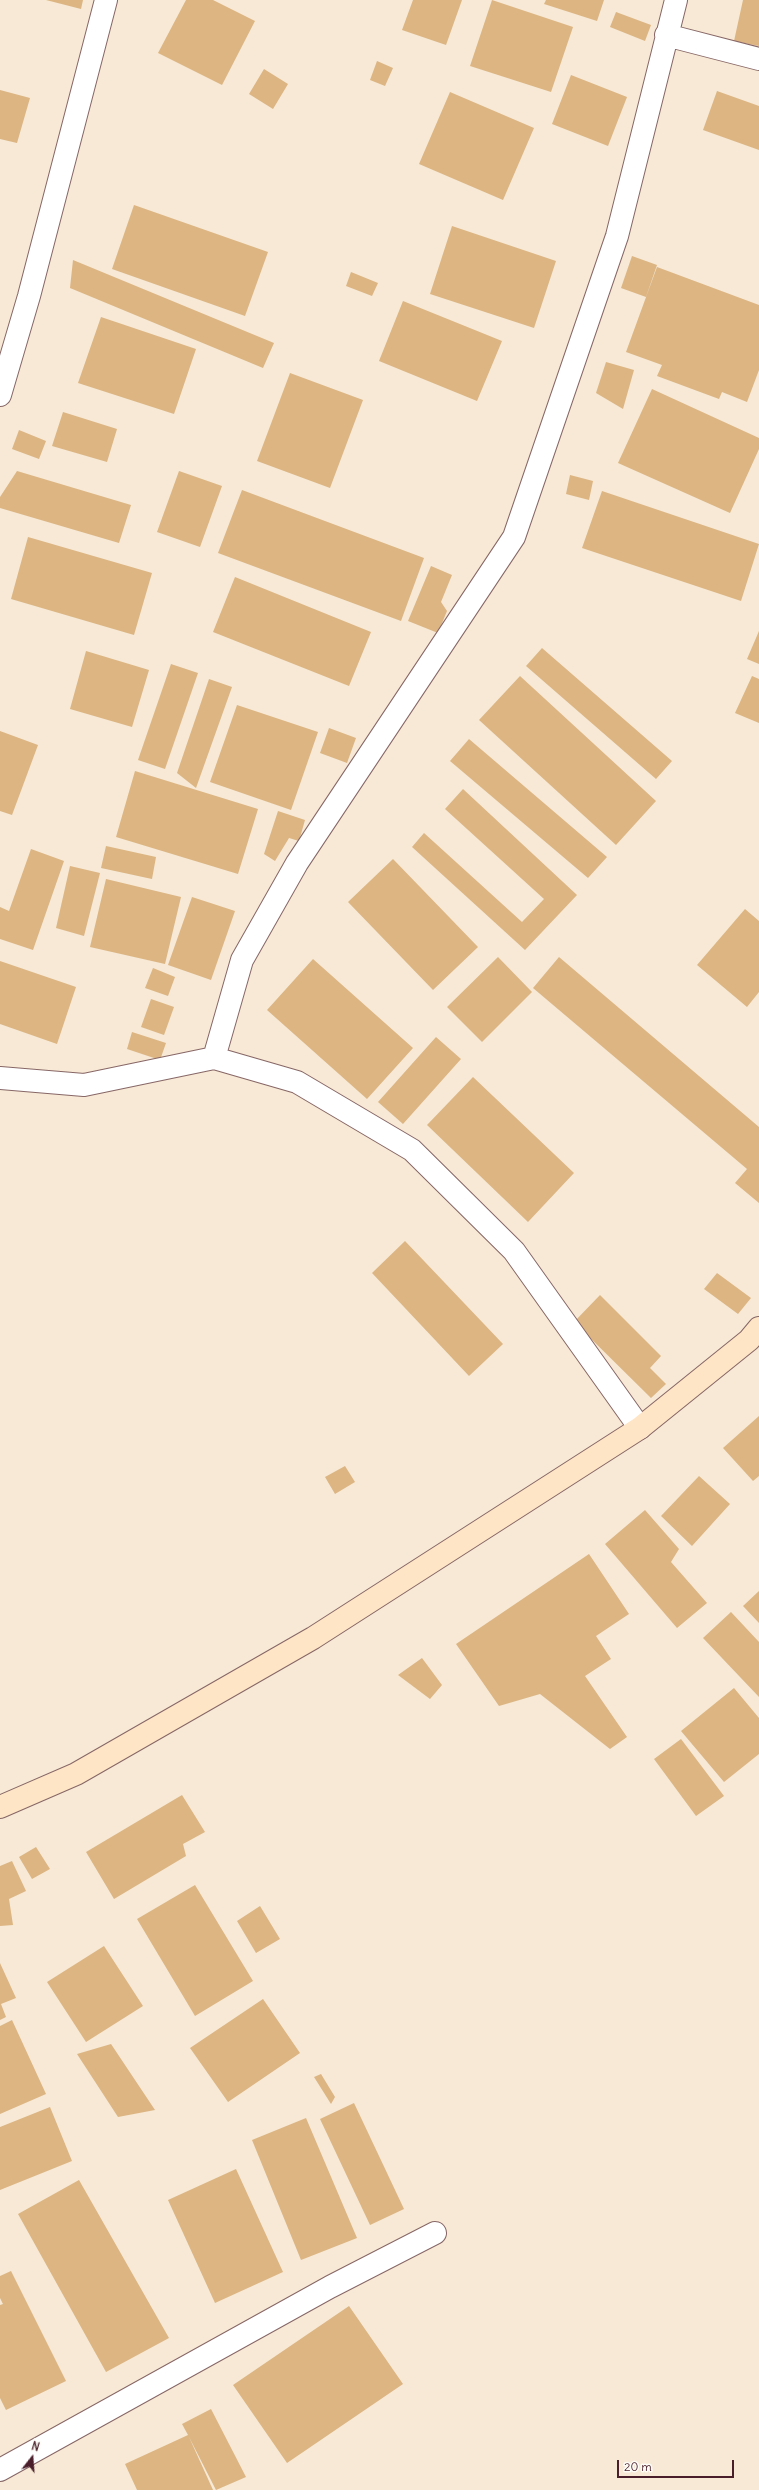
<!DOCTYPE html>
<style>
body{margin:0}
#map{position:relative;width:759px;height:2490px;overflow:hidden;background:#f7e9d5;font-family:Delius,sans-serif}
canvas{display:block}
.north{position:absolute;left:12px;top:2438px;width:40px;height:40px;-webkit-text-stroke:3px #fdfcf7;paint-order:stroke;rotate:17deg;font-size:11px;font-weight:700;line-height:16px;text-align:center;color:#4a1f2b}
.north::after{content:'';display:block;margin:auto;width:14px;height:18px;background:#4a1f2b;clip-path:polygon(50% 0,100% 100%,50% 72%,0 100%)}
.scale{position:absolute;left:617px;top:2460px;width:117px;height:18px;box-sizing:border-box;border:2px solid #4a1f2b;border-top:0;padding-left:5px;font-size:12px;line-height:14px;white-space:nowrap;color:#4a1f2b;-webkit-text-stroke:3px #fdfcf7;paint-order:stroke}
</style>
<div id="map">
<canvas width="759" height="2490"></canvas>
<div class="north">N</div>
<div class="scale">20 m</div>
</div>
<script>
const g = document.querySelector('canvas').getContext('2d');
g.lineJoin = 'round';
function fill(path, color) { g.fillStyle = color; g.fill(path, 'evenodd'); }
function stroke(path, color, width, dash) { g.strokeStyle = color; g.lineWidth = width; g.lineCap = dash ? 'butt' : 'round'; g.setLineDash(dash || []); g.stroke(path); }
fill(new Path2D(`
 M46,0h37l-2,9z
 M186,0h27l42,21 -33,64 -64,-32z
 M413,0h49l-16,45 -44,-15z
 M492,0l81,27 -22,65 -81,-26z
 M546,0h58l-7,21 -53,-17z
 M743,0h16v46l-25,-5z
 M616,12l35,13 -6,16 -35,-14z
 M377,61l16,7 -8,18 -15,-6z
 M264,69l24,15 -15,25 -24,-15z
 M571,75l56,22 -19,49 -56,-22z
 M0,90l30,8 -13,45 -17,-4z
 M717,91l42,15v44l-56,-20z
 M450,92l84,36 -31,72 -84,-36z
 M134,205l134,47 -23,64 -133,-47z
 M452,226l104,35 -22,67 -104,-34z
 M632,256l25,9 -11,32 -25,-9z
 M73,260l201,83 -11,25 -193,-80z
 M657,267l102,38v65l-12,32 -25,-10 -3,7 -62,-23 5,-11 -36,-13z
 M351,272l27,11 -6,13 -26,-10z
 M403,301l99,40 -25,60 -98,-40z
 M101,317l95,32 -22,65 -96,-31z
 M606,362l28,8 -11,39 -27,-16z
 M290,373l73,27 -33,88 -73,-27z
 M652,389l107,49v11l-29,64 -112,-50z
 M63,412l54,17 -10,33 -55,-16z
 M19,430l27,11 -7,18 -27,-10z
 M17,471l114,34 -12,38 -119,-35v-11z
 M179,471l43,15 -22,61 -43,-15z
 M570,475l23,6 -4,19 -23,-6z
 M242,490l182,68 -23,63 -183,-68z
 M602,491l157,53 -18,57 -159,-53z
 M28,537l124,36 -18,62 -123,-36z
 M431,566l21,9 -11,27 6,9 -9,22 -30,-12z
 M235,577l136,55 -22,54 -136,-54z
 M759,631v33l-12,-5z
 M542,648l130,113 -16,18 -130,-113z
 M86,651l63,19 -17,57 -62,-18z
 M171,664l27,9 -33,96 -27,-9z
 M520,676l136,125 -40,44 -137,-125z
 M752,676l7,3v44l-24,-10z
 M209,679l23,8 -36,101 -19,-15z
 M237,705l81,27 -27,78 -81,-28z
 M329,728l27,10 -9,25 -27,-10z
 M0,731l38,14 -26,70 -12,-4z
 M469,739l138,118 -19,21 -138,-117z
 M135,771l123,38 -20,65 -122,-37z
 M463,789l114,106 -52,55 -113,-103 12,-14 98,89 22,-23 -99,-90z
 M278,811l27,9 -6,21 -10,-3 -14,23 -11,-7z
 M106,846l50,11 -4,22 -51,-11z
 M31,849l33,12 -31,89 -33,-11v-32l9,4z
 M393,859l85,88 -45,43 -85,-88z
 M70,866l30,7 -16,63 -28,-8z
 M106,879l75,18 -16,67 -75,-17z
 M192,897l43,14 -24,69 -43,-15z
 M745,909l14,12v71l-12,15 -50,-42z
 M498,957l34,35 -50,50 -35,-35z
 M559,957l200,170v76l-24,-20 12,-14 -214,-181z
 M313,959l100,89 -46,51 -100,-89z
 M0,961l76,26 -19,57 -57,-20z
 M153,968l22,9 -7,19 -23,-8z
 M151,999l23,8 -10,28 -23,-8z
 M132,1032l34,11 -6,17 -33,-11z
 M436,1037l25,22 -58,65 -25,-22z
 M473,1077l101,96 -46,49 -101,-97z
 M405,1241l98,103 -34,32 -97,-103z
 M717,1273l34,25 -13,16 -34,-25z
 M600,1295l61,61 -11,12 16,16 -15,14 -77,-76z
 M759,1416v60l-6,5 -30,-33z
 M345,1466l10,16 -20,12 -10,-17z
 M699,1476l31,28 -38,42 -31,-30z
 M645,1510l34,39 -8,13 36,41 -30,25 -72,-84z
 M589,1554l40,60 -33,22 15,23 -26,17 42,61 -17,12 -70,-55 -41,12 -43,-62z
 M759,1591v32l-16,-17z
 M731,1612l28,30v55l-56,-59z
 M422,1658l20,27 -12,14 -32,-24z
 M734,1688l25,30v36l-35,28 -43,-51z
 M681,1739l43,57 -28,20 -42,-57z
 M182,1795l23,37 -22,12 3,12 -72,43 -28,-47z
 M36,1847l14,22 -18,10 -13,-22z
 M12,1861l14,30 -17,8 4,26 -13,1v-60z
 M195,1885l58,96 -58,35 -58,-97z
 M260,1906l20,33 -24,14 -19,-32z
 M104,1946l39,60 -57,36 -39,-60z
 M0,1963l16,35 -15,6 5,13 -6,3z
 M263,1999l37,54 -72,49 -38,-54z
 M12,2020l34,74 -46,20v-88z
 M111,2044l44,66 -37,7 -41,-63z
 M321,2074l14,23 -4,7 -17,-27z
 M354,2103l50,106 -34,16 -50,-106z
 M50,2107l22,54 -72,29v-63z
 M306,2118l51,120 -56,22 -49,-120z
 M236,2169l47,103 -68,31 -47,-103z
 M79,2180l90,158 -63,34 -88,-158z
 M11,2271l55,110 -60,29 -6,-12v-93l3,-1 -3,-6v-22z
 M349,2306l54,78 -116,79 -54,-78z
 M211,2409l35,68 -30,13 -27,-53 24,53h-76l-12,-26 63,-29 -6,-11z`), '#dcb583');
const street = new Path2D(`
 M666,35l93,24
 M0,395l29,-99 77,-296
 M214,1058l28,-98 55,-97 217,-326 103,-301 59,-236
 M0,1078l84,7 130,-27 83,24 115,68 102,101 126,177
 M0,2470l330,-183 105,-54`);
const secondary = new Path2D(`
 M0,1807l76,-33 237,-136 327,-210 109,-88 10,-12`);
stroke(street, '#876666', 24);
stroke(secondary, '#876666', 24);
stroke(street, '#fff', 22);
stroke(secondary, '#fde5c5', 22);
</script>
